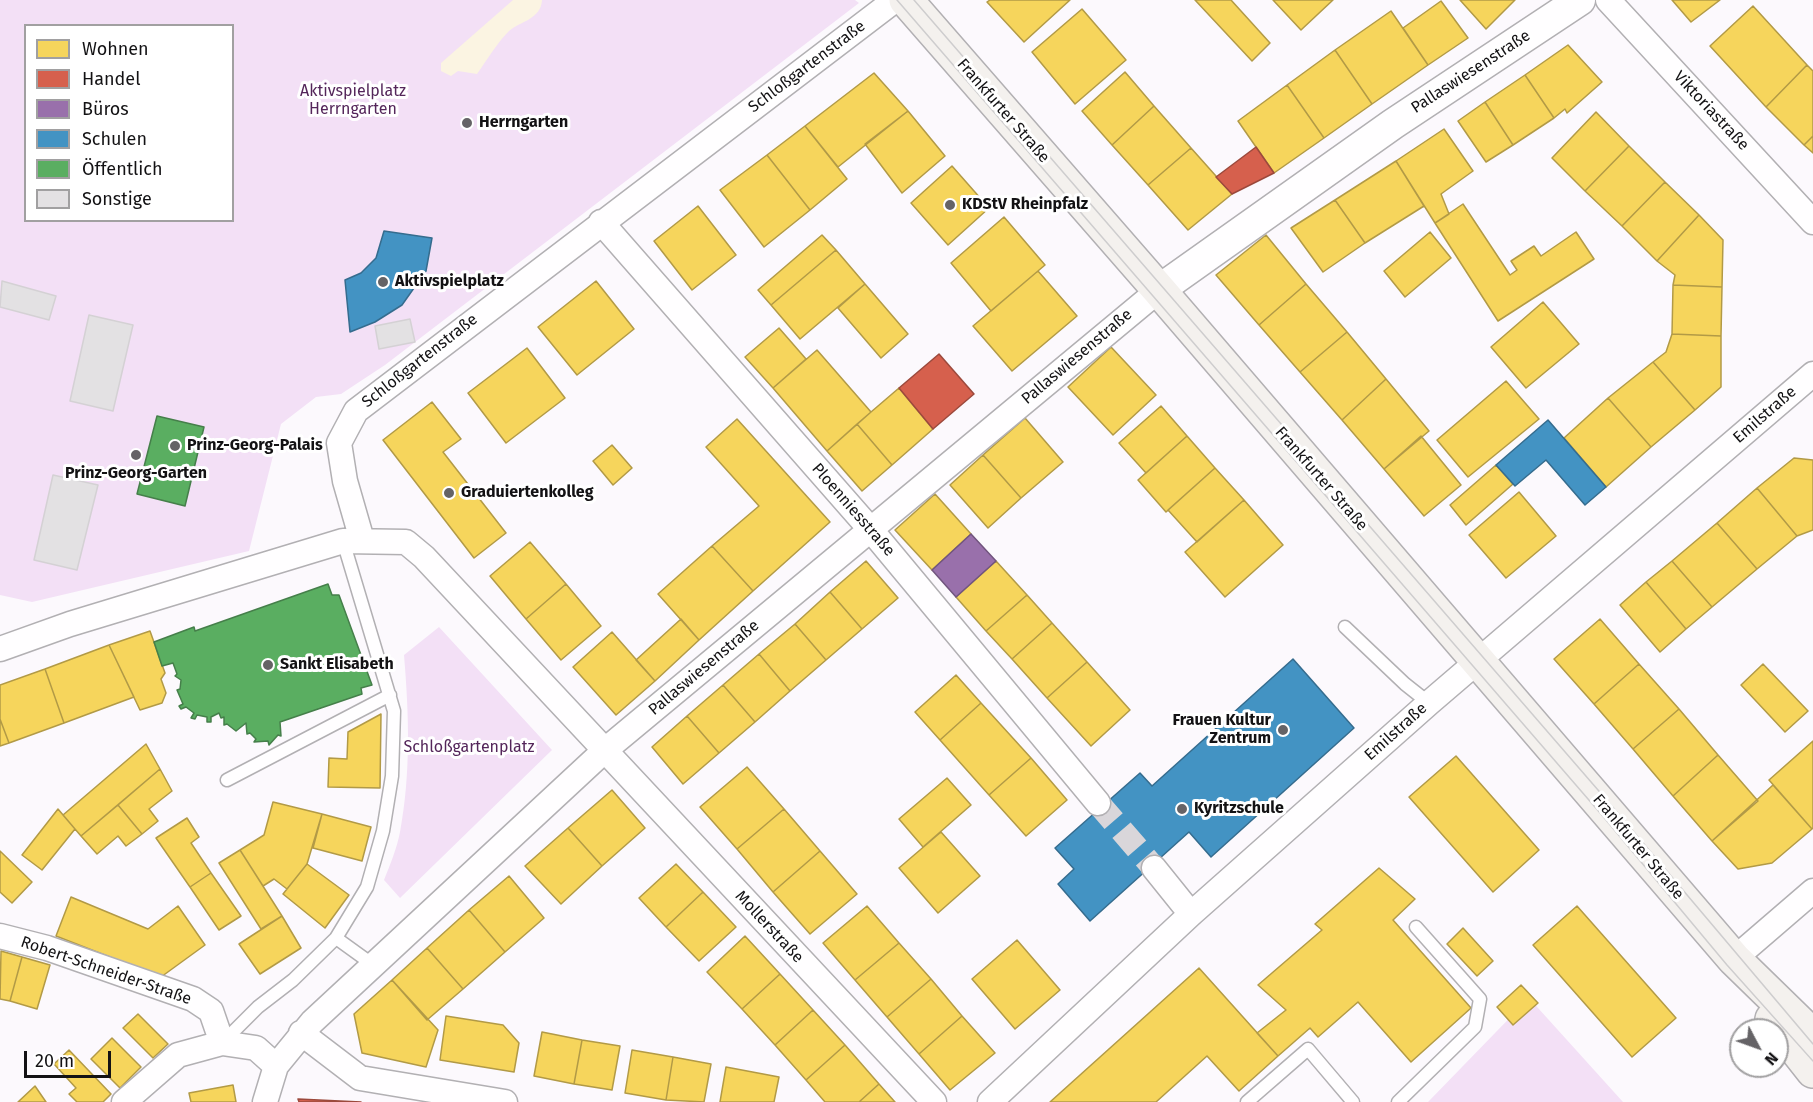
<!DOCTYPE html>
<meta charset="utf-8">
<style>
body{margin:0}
#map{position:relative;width:1813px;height:1102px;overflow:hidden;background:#fcf9fd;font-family:"Fira Sans",sans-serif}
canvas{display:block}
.legend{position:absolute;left:24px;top:24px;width:210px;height:198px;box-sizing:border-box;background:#fff;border:2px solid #a1a0a1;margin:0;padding:8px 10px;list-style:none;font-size:18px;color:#131214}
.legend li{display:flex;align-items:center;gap:12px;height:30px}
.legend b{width:30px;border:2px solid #a1a0a1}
.north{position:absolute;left:1729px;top:1018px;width:60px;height:60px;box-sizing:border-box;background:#fff;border:2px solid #a1a0a1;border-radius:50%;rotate:131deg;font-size:16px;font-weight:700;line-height:24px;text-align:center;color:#131214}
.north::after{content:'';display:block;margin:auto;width:21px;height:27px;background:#656366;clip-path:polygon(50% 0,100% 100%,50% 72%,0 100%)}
.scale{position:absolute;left:24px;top:1051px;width:87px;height:27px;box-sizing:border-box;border:3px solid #131214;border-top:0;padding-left:8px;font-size:18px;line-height:21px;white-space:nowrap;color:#131214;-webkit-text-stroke:4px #fff;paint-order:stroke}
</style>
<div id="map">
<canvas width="1813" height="1102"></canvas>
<ul class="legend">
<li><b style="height:16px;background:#f6d55c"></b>Wohnen</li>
<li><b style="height:16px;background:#d6604d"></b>Handel</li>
<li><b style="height:16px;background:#9970ab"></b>Büros</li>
<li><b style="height:16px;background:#4393c3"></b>Schulen</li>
<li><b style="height:16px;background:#5aae61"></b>Öffentlich</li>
<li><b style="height:16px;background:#e3e1e3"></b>Sonstige</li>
</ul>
<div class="north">N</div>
<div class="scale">20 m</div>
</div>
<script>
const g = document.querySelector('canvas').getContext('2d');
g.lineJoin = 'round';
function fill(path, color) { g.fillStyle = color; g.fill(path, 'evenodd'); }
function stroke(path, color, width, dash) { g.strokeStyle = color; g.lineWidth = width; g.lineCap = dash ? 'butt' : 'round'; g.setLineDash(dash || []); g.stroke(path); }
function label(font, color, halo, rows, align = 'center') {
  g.font = font + ' "Fira Sans",sans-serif'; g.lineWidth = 6; g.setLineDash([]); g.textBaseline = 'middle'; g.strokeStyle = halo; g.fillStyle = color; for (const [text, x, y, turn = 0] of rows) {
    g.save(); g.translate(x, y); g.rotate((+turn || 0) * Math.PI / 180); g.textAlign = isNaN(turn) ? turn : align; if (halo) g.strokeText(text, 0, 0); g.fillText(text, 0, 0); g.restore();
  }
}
fill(new Path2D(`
 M0,0h855l4,3 -474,362 -44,29 -25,3 -35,27 -32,127 -217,51 -32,-7zM26,26h206v194h-206z
 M439,627l113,123 -152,148 -16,-18c6,-15 13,-32 16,-48 11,-59 9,-117 4,-177z
 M1529,998l94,104h-195z`), '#f3e0f6');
fill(new Path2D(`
 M513,0h29c-1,19 -21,21 -33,31 -12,12 -22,29 -32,43l-19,-3 -7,5 -10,-5v-8z`), '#fbf4e2');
const homes = new Path2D(`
 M990,0h80l-46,42 -37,-40z
 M1195,0h36l39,43 -18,18z
 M1273,0h60l-32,30z
 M1460,0h55l-29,29z
 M1672,0h48l-29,22z
 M1441,1l27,37 -40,27 -25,-37z
 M1753,6l54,59 -41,42 -56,-61z
 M1082,9l44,51 -51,44 -43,-52z
 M1391,11l37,54 -56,39 -37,-54z
 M1568,45l34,37 -35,31 -2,-4 -11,9 -29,-43z
 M1335,50l37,54 -48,34 -37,-53z
 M1807,65l6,6v65l-9,9 -38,-38z
 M1125,72l29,34 -42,39 -30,-34z
 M874,73l34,38 -70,56 -33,-41z
 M1525,75l29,43 -41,27 -28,-43z
 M1287,85l37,53 -50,35 -36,-52z
 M1485,102l28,43 -27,17 -28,-41z
 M1154,106l37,42 -43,37 -36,-40z
 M908,111l37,45 -43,37 -37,-49z
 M1596,112l33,34 -44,45 -33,-33z
 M805,126l42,53 -37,31 -43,-55z
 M1444,129l29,42 -32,23 8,20 -14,9 -39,-62z
 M1813,136v17l-9,-8z
 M1629,146l36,36 -43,44 -37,-35z
 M1191,148l41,46 -44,36 -40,-45z
 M767,155l43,55 -46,37 -44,-57z
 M1396,161l28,45 -59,37 -30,-43z
 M952,166l37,42 -41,37 -37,-42z
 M1665,182l34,33 -42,46 -35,-35z
 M1335,200l30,43 -42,29 -32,-44z
 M1463,204l47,71 7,-5 -6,-9 23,-15 7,10 35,-24 18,27 -96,62 -63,-98z
 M698,206l38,49 -44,35 -38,-49z
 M1699,215l24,25 -1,47 -49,-2 2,-10 -18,-14z
 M1004,217l41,48 -54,46 -40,-48z
 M1430,232l21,26 -46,39 -21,-26z
 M822,235l14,15 -65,55 -13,-15z
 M1266,235l40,49 -47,41 -43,-50z
 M836,250l29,34 -65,55 -29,-34z
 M1038,271l39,45 -65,55 -39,-45z
 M596,281l38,48 -57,46 -39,-48z
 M865,284l43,50 -27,24 -43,-50z
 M1306,284l41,48 -47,40 -41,-47z
 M1673,285l49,2 -1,49 -49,-2z
 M1543,302l36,42 -53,44 -35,-41z
 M779,328l27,31 -33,29 -28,-31z
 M1347,332l39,47 -44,41 -42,-48z
 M1672,334l49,2v51l-26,23 -42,-48 13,-10z
 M1111,347l45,48 -43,40 -45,-48z
 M527,348l38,50 -59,45 -38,-50z
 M817,350l54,62 -44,39 -54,-63z
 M1653,362l42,48 -44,37 -43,-49z
 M1386,379l43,52 -45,38 -42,-49z
 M1506,381l33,38 -71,58 -31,-37z
 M899,388l34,41 -41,36 -35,-41z
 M1608,398l43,49 -45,40 -42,-49z
 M432,402l29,37 -18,13 63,81 -32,25 -91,-118z
 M1161,406l26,30 -41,37 -27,-30z
 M1025,418l38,44 -42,36 -38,-43z
 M737,419l93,103 -77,69 -41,-45 47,-40 -53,-59z
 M857,424l35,41 -30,26 -35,-40z
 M1187,436l28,32 -49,44 -28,-32z
 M1421,436l40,49 -37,31 -40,-47z
 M612,445l20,23 -19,17 -20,-24z
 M983,455l38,43 -33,30 -38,-43z
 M1794,458l19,2v70l-16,6 -40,-48z
 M1496,465l17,19 -47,41 -16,-20z
 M1215,468l29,32 -47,42 -29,-32z
 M1757,488l40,48 -40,33 -40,-46z
 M1519,492l37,44 -50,42 -37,-43z
 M935,494l36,40 -39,36 -37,-40z
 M1244,500l39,45 -58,52 -40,-45z
 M1717,523l40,46 -45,38 -40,-46z
 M530,542l36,42 -40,35 -36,-43z
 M712,546l41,45 -54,49 -41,-46z
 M866,561l32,37 -36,31 -32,-37z
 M996,561l31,34 -41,36 -30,-34z
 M1672,561l40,46 -26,22 -40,-47z
 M1646,582l40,47 -26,23 -40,-47z
 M566,584l35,42 -40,34 -35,-41z
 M830,592l32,37 -36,31 -31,-36z
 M1027,595l25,28 -40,36 -26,-28z
 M681,619l18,21 -44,41 -19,-21z
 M1600,619l39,45 -45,40 -40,-45z
 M1052,623l35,39 -40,36 -35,-39z
 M795,624l31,36 -36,31 -31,-37z
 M150,631l15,42 -4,6 5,14 -4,10 -22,7 -31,-65z
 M612,632l43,49 -39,34 -43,-48z
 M109,645l25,52 -70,26 -19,-54z
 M759,654l31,37 -35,31 -32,-37z
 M1087,662l43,48 -39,36 -44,-48z
 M1639,664l40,45 -46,40 -39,-45z
 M1763,664l45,47 -23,21 -44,-47z
 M45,669l19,54 -55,20 -9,-24v-34z
 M956,675l25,28 -41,37 -25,-28z
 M723,685l32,37 -36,31 -32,-37z
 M981,703l50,55 -42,37 -49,-55z
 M1679,709l39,46 -45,41 -40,-47z
 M381,714l-1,74 -52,-1 1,-29 18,1 1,-27z
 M687,716l32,37 -36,31 -31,-37z
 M0,719l9,24 -9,3z
 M1813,741v87l-1,1 -43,-49z
 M146,744l14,25 -79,67 -18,-21z
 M1718,755l40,46 -46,40 -39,-45z
 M1456,756l83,94 -46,42 -84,-95z
 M1031,758l36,42 -41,36 -37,-41z
 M747,767l37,42 -47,40 -37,-42z
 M160,769l12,22 -23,18 9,12 -16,13 -24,-29z
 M947,778l24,27 -48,42 -24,-28z
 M1773,785l39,44 -40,34 -34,6 -26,-28z
 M612,790l33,38 -43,38 -34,-38z
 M273,802l49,12 -15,50 -20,25 -13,-10 -11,7 -23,-36 24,-15z
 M118,805l24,29 -16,12 -8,-10 -21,18 -16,-18z
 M58,809l17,20 -33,41 -20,-15z
 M784,809l36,42 -47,41 -36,-43z
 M322,814l49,13 -9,34 -49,-13z
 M187,818l12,19 -8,6 20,30 -21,14 -34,-49z
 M568,828l34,38 -41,38 -36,-38z
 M941,832l39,44 -42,37 -39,-45z
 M240,850l42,66 -21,13 -42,-66z
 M0,851l32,31 -20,21 -12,-11z
 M820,851l37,43 -47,40 -37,-42z
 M307,864l42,31 -24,33 -42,-34z
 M676,864l27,28 -37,35 -27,-29z
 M1379,868l36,31 -22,21 78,88 -60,54 -53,-60 -40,35 -8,-9 -32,28 -21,-23 29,-23 -28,-25 64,-55 -7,-6z
 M211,873l30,43 -22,14 -29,-43z
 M509,876l35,42 -39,34 -36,-42z
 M703,892l33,35 -37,34 -33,-34z
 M71,897l77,32 30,-23 27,39 -44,32 -105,-41z
 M867,906l32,37 -44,37 -32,-37z
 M1577,906l99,112 -44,39 -99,-112z
 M469,910l36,42 -42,37 -36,-41z
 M282,916l19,32 -41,26 -21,-30z
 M1463,928l30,33 -16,15 -30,-32z
 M745,936l35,38 -38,35 -35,-37z
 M1017,940l43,50 -45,39 -43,-50z
 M899,943l32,36 -44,38 -32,-37z
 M427,948l36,41 -36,31 -35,-40z
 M1,951l21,6 -12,44 -10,-2z
 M22,957l28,8 -13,44 -27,-8z
 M1199,968l79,88 -39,35 -32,-35 -51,46h-106z
 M780,974l33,36 -38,35 -33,-36z
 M931,979l31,37 -43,38 -32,-37z
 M392,980l46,50 -12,37 -64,-14 -8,-39z
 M1521,985l17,18 -25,22 -16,-18z
 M813,1010l32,35 -39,35 -31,-35z
 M138,1014l30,30 -15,14 -30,-30z
 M446,1016l57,9 16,18 -5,29 -74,-12z
 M962,1016l33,37 -45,37 -31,-36z
 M542,1032l40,8 -8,44 -40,-8z
 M112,1038l29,29 -21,21 -29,-29z
 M582,1040l38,6 -8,44 -38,-6z
 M845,1045l34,39 -20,18h-34l-19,-22z
 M69,1050l42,44 -8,8h-26l-8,-8 7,-6 -22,-24z
 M632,1050l41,7 -7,43 -41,-7z
 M673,1057l38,7 -7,38 -38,-2z
 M726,1067l53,10 -5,25h-54z
 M879,1084l16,18h-36z
 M233,1085l3,17h-45l-2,-9z
 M35,1086l11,16h-28z`);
fill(homes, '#f6d55c');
stroke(homes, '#b29a46', 1.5);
const shops = new Path2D(`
 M1256,147l18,26 -42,21 -16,-17z
 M939,354l35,40 -41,35 -34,-41z
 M298,1099l63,3h-62z`);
fill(shops, '#d6604d');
stroke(shops, '#9c493c', 1.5);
const offices = new Path2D(`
 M971,534l25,27 -40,36 -24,-27z`);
fill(offices, '#9970ab');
stroke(offices, '#71547e', 1.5);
const schools = new Path2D(`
 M384,231l48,7 -6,33 -24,34 -27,17 -25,10 -5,-52 16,-7 15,-15z
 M1548,420l58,67 -21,18 -39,-45 -31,26 -19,-21z
 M1293,659l61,69 -143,129 -22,-25 -99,89 -32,-37 16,-15 -19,-21 85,-75 12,13z`);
fill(schools, '#4393c3');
stroke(schools, '#356c8e', 1.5);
const public = new Path2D(`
 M157,416l47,11 -19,79 -48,-12z
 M328,584l4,11h7l33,90 -11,3 1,6 -82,28 1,14 -3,-1 -9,10 -1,-4 -14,1 2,-3 -6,-6 -3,1 -1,-11 -10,8 -9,-7 -3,1v-8l-3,1 -2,-5 -8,4v5h-4v-5l-10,-2 -2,4 -4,-1 3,-5 -8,-6 -5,2 -2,-3 4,-2 -6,-14 3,-1 1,-9 -6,-4 2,-2 -4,-11 -11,3 -8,-24 40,-15 1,4z`);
fill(public, '#5aae61');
stroke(public, '#457f4a', 1.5);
const building = new Path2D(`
 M2,281l54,15 -7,24 -49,-13z
 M89,315l44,10 -20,86 -43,-10z
 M410,319l5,23 -36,7 -4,-23z
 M53,475l45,10 -21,85 -43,-10z`);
fill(building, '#e3e1e3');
stroke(building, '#d4d1d4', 1.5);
stroke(new Path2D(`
 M1098,803l56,65`), '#d9d6da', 24, [24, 12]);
const service = new Path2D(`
 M1345,627l60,57 24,19
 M227,780l163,-85
 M336,938l36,26
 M222,1043l36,-36 35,-27 43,-42 31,-51 16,-56 9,-55 2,-65 -51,-170
 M1247,1102l61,-53 45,53
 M1398,1102l77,-75 5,-28 -64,-72`);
const minor = new Path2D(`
 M1608,0l205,222
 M601,222l270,308 227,273
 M362,540l-17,-59 -6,-38 17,-32 539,-411
 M0,649l70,-25 273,-83 63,1 18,15 510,545
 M1154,868l37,46
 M0,936l47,12 146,51 18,12 11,32
 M1734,959l79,-68
 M301,1033l59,45 145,24
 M124,1102l54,-47 44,-12 34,5 20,18
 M265,1102l11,-36 36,-44 292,-271 555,-461
 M990,1102l201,-188 238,-211 384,-329`);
const tertiary = new Path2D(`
 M1159,290l234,-166 187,-124`);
const secondary = new Path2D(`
 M906,0l253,290 575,669 79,77
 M1772,1019l41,52`);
stroke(service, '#b2b0b3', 15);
stroke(minor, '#b2b0b3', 27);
stroke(tertiary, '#b2b0b3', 33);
stroke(secondary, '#b2b0b3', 36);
stroke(service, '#fffeff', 12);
stroke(minor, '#fffeff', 24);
stroke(tertiary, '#fffeff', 30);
stroke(secondary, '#f4f1ee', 33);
stroke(new Path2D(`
 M897,0l704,814 126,151 86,96
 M914,0l697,805 202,239`), '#cecdce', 1.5);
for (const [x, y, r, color] of [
 [467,123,6,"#656366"],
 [950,205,6,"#656366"],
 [383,282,6,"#656366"],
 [175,446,6,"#656366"],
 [136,455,6,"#656366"],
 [449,493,6,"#656366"],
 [268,665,6,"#656366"],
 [1283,730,6,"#656366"],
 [1182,809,6,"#656366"]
]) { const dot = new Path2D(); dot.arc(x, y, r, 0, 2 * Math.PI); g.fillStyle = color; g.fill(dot); stroke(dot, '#fff', 2); }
label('16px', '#131214', '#fff', [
 ["Schloßgartenstraße",807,67,-37],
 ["Pallaswiesenstraße",1471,72,-33],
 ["Frankfurter Straße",1003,111,49],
 ["Viktoriastraße",1711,111,47],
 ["Pallaswiesenstraße",1077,357,-40],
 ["Schloßgartenstraße",420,361,-38],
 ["Emilstraße",1765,415,-41],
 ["Frankfurter Straße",1321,479,49],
 ["Ploenniesstraße",853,510,49],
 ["Pallaswiesenstraße",704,668,-40],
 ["Emilstraße",1396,732,-42],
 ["Frankfurter Straße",1638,847,50],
 ["Mollerstraße",769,927,47],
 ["Robert-Schneider-Straße",106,971,19]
]);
label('16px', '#54265a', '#fff', [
 ["Aktivspielplatz",353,92],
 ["Herrngarten",353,110],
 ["Schloßgartenplatz",469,748]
]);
label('bold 16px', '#131214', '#fff', [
 ["Herrngarten",479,123],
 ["KDStV Rheinpfalz",962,205],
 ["Aktivspielplatz",395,282],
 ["Prinz-Georg-Palais",187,446],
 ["Prinz-Georg-Garten",136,474,"center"],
 ["Graduiertenkolleg",461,493],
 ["Sankt Elisabeth",280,665],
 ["Frauen Kultur",1271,721,"right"],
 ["Zentrum",1271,739,"right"],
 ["Kyritzschule",1194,809]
], 'left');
</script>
